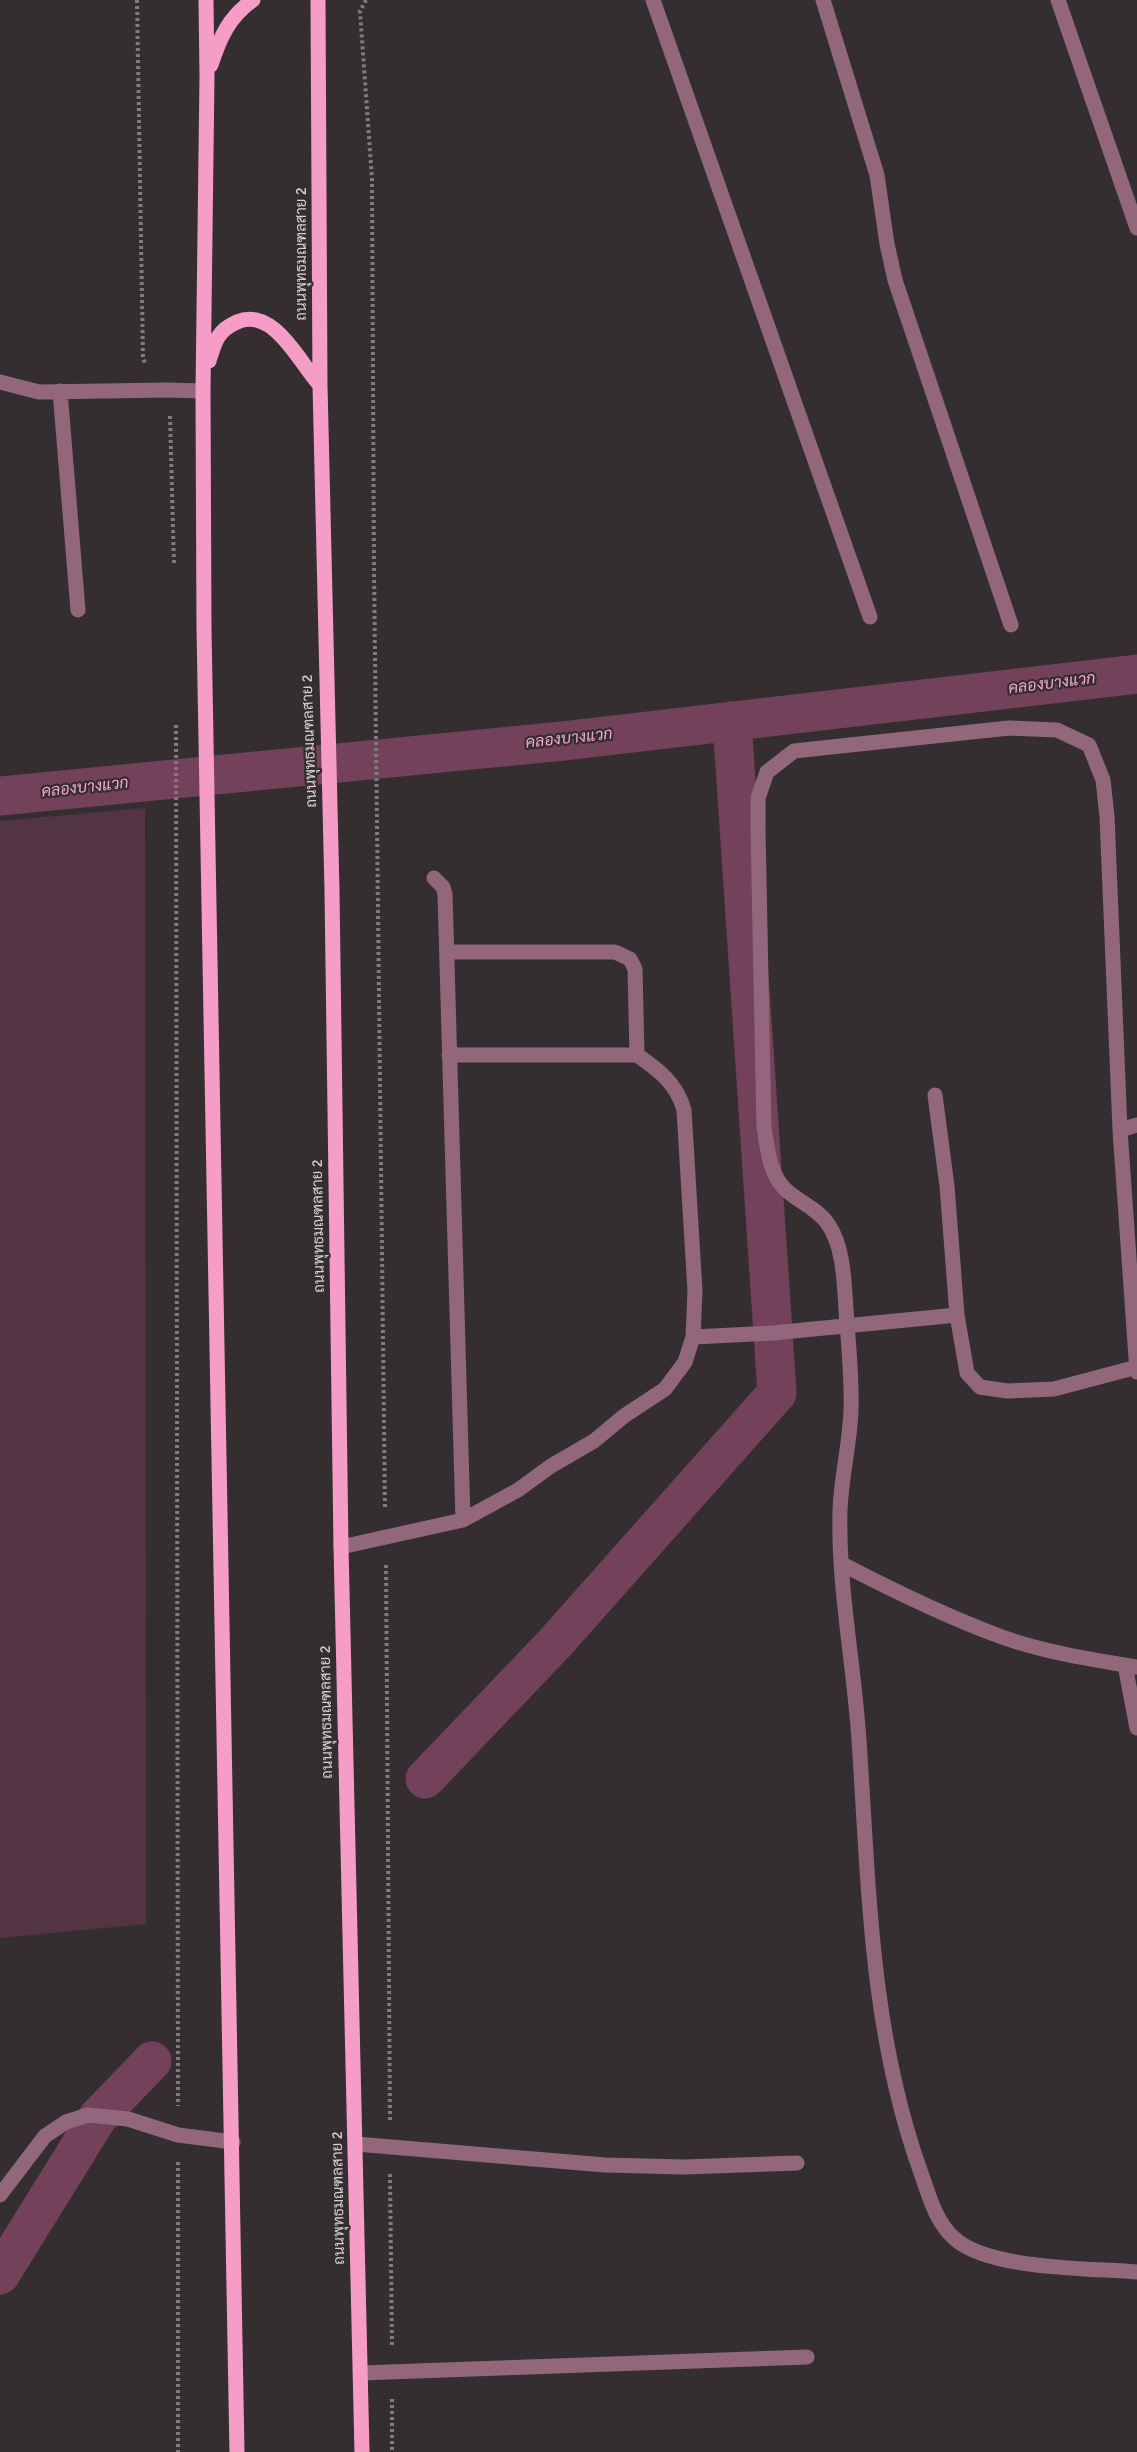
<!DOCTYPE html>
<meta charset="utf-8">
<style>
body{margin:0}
canvas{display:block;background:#342e31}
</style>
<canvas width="1137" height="2452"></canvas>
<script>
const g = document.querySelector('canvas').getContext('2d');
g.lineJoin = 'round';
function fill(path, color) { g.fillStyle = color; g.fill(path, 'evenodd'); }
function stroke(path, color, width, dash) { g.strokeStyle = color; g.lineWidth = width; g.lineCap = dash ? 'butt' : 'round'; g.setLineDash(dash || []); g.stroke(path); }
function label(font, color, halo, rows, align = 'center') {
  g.font = font + ' Signika,Sarabun,sans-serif'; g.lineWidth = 4.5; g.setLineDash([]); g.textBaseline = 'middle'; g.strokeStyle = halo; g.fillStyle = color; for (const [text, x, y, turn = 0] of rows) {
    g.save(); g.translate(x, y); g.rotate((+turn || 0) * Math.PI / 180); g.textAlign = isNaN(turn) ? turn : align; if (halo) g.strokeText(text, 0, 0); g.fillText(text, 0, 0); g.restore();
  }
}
fill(new Path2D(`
 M145,808l1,1116 -146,14v-1117z`), '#533443');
stroke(new Path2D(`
 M0,796l563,-55 574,-67
 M425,1779l130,-136 222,-250 -45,-672
 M0,2275l98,-158 54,-56`), '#74415a', 39);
stroke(new Path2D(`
 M137,0l6,358 2,5
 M366,0l-6,11 12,168 2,391 11,939
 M170,416l4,148
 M176,725l2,1381
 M386,1565l4,556
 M178,2162v290
 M390,2174l2,172
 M392,2399v53`), '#817b7e', 4, [3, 3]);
stroke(new Path2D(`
 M653,0l217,617
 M823,0l54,175 10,69 8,36 116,345
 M1058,0l79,228
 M0,382l39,10 129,-2 35,1
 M60,391l18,219
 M434,878l9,9 2,7 18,626
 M447,952h168l15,7 5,10 2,86
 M935,1095l12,91 10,129
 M1137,1125l-17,5 17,242
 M1120,1130l-13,-314 -4,-36 -14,-35 -32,-15 -48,-2 -215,23 -27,21 -9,26v32l6,298c4,22 5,46 22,62 13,12 32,19 42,34 18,26 16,68 19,99 2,28 5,59 4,87 -1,34 -10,67 -11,101 -2,76 14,153 19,229 10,148 11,291 62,433 8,22 14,48 33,65 34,32 136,30 183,34
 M693,1337l80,-4 184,-18 10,58 13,14 27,4 47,-2 83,-22
 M341,1547l122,-27 55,-30 33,-24 43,-25 30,-25 41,-27 20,-27 8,-25 2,-46 -11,-181c-7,-26 -25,-40 -47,-55h-188
 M842,1564c52,27 105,53 160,73 41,15 92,23 135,30
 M1125,1665l12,63
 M356,2144l249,21 79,2 113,-4
 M0,2195l45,-59 21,-14 22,-7 40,4 50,16 55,7
 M361,2373l446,-16`), '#93677b', 15);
stroke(new Path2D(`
 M206,0l1,76 -4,315 1,238 33,1823
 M318,0l2,385 12,506 9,656 21,905
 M211,65c9,-28 18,-48 42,-65
 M209,361c6,-20 9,-31 28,-39 37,-16 63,42 83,63`), '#f69dc7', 15);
label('15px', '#d5d1d2', '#342e31', [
 ["ถนนพุทธมณฑลสาย 2",302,254,-90],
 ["ถนนพุทธมณฑลสาย 2",310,741,-92],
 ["ถนนพุทธมณฑลสาย 2",319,1226,-91],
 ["ถนนพุทธมณฑลสาย 2",327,1712,-91],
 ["ถนนพุทธมณฑลสาย 2",339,2198,-91]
]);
label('italic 16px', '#f9a6cd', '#342e31', [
 ["คลองบางแวก",1052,684,-7],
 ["คลองบางแวก",569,739,-6],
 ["คลองบางแวก",85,788,-6]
]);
</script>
